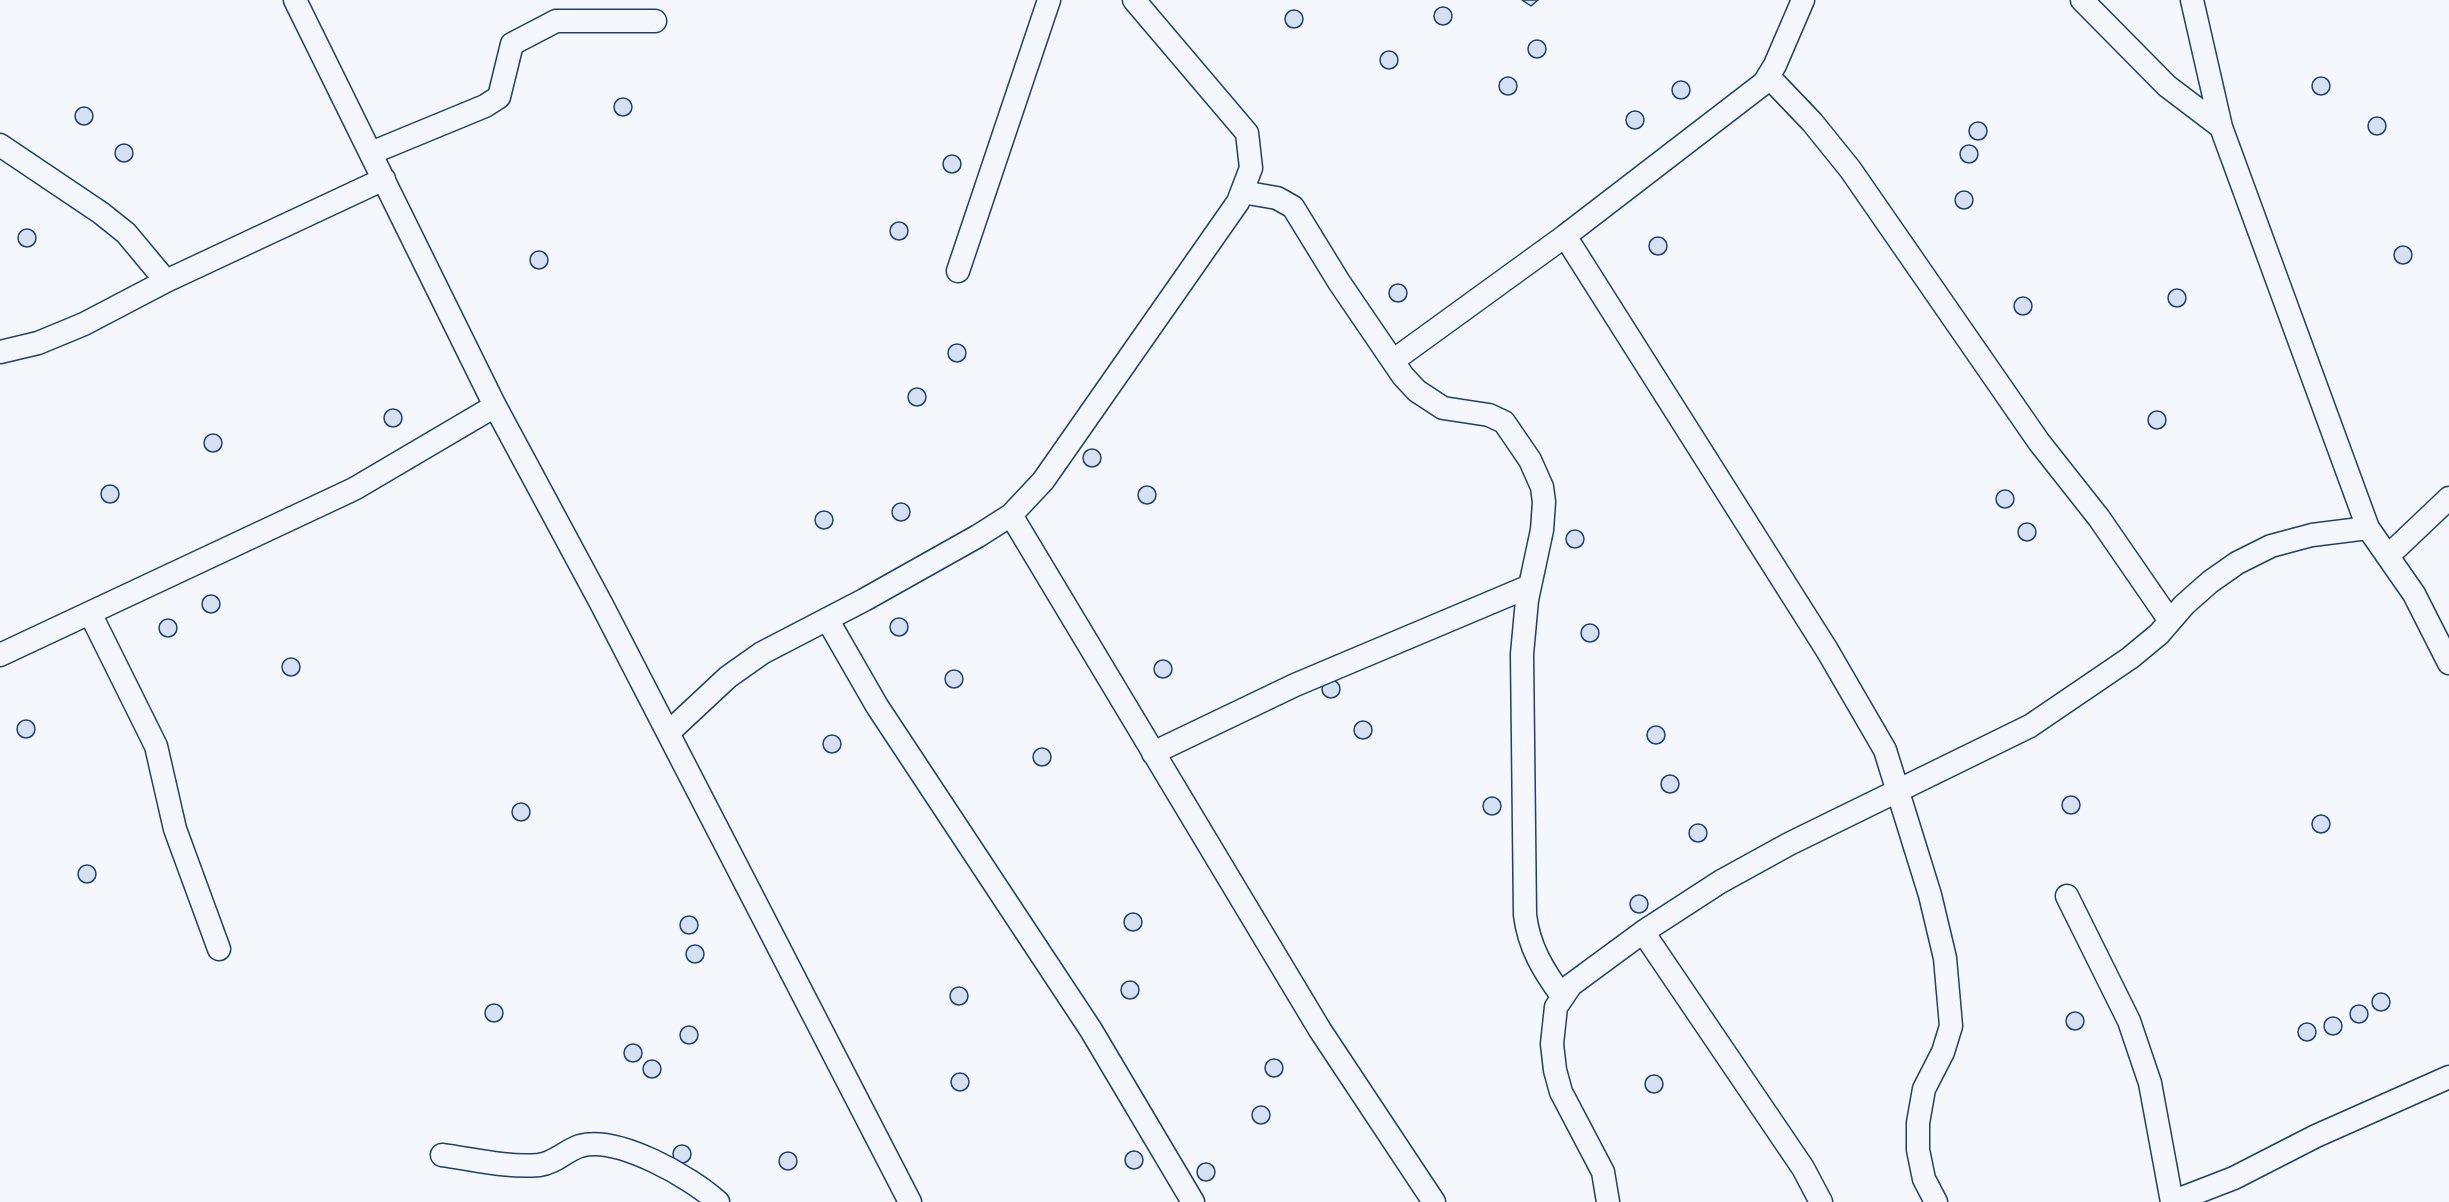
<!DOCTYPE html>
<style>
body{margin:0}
canvas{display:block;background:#f4f7fb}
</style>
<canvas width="2449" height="1202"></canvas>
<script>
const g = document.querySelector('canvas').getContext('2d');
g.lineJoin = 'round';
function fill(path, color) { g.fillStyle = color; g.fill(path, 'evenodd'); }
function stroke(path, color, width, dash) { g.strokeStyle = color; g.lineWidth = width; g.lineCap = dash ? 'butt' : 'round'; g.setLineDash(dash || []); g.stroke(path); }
const building = new Path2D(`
 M1522,0h16l-7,6z
 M1434 16a9 9 0 1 1 18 0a9 9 0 1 1-18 0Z
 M1285 19a9 9 0 1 1 18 0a9 9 0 1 1-18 0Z
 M1528 49a9 9 0 1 1 18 0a9 9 0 1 1-18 0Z
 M1380 60a9 9 0 1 1 18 0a9 9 0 1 1-18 0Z
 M2312 86a9 9 0 1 1 18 0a9 9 0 1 1-18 0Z
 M1499 86a9 9 0 1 1 18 0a9 9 0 1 1-18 0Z
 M1672 90a9 9 0 1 1 18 0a9 9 0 1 1-18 0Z
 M614 107a9 9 0 1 1 18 0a9 9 0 1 1-18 0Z
 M75 116a9 9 0 1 1 18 0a9 9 0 1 1-18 0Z
 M1626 120a9 9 0 1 1 18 0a9 9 0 1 1-18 0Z
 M2368 126a9 9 0 1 1 18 0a9 9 0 1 1-18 0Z
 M1969 131a9 9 0 1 1 18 0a9 9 0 1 1-18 0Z
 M115 153a9 9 0 1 1 18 0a9 9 0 1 1-18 0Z
 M1960 154a9 9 0 1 1 18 0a9 9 0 1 1-18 0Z
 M943 164a9 9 0 1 1 18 0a9 9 0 1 1-18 0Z
 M1955 200a9 9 0 1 1 18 0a9 9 0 1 1-18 0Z
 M890 231a9 9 0 1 1 18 0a9 9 0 1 1-18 0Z
 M18 238a9 9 0 1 1 18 0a9 9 0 1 1-18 0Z
 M1649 246a9 9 0 1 1 18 0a9 9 0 1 1-18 0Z
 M2394 255a9 9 0 1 1 18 0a9 9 0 1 1-18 0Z
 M530 260a9 9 0 1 1 18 0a9 9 0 1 1-18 0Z
 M1389 293a9 9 0 1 1 18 0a9 9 0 1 1-18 0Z
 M2168 298a9 9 0 1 1 18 0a9 9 0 1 1-18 0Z
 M2014 306a9 9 0 1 1 18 0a9 9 0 1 1-18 0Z
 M948 353a9 9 0 1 1 18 0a9 9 0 1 1-18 0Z
 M908 397a9 9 0 1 1 18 0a9 9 0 1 1-18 0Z
 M384 418a9 9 0 1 1 18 0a9 9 0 1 1-18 0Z
 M2148 420a9 9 0 1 1 18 0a9 9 0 1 1-18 0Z
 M204 443a9 9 0 1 1 18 0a9 9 0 1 1-18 0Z
 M1083 458a9 9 0 1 1 18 0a9 9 0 1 1-18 0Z
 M101 494a9 9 0 1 1 18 0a9 9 0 1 1-18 0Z
 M1138 495a9 9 0 1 1 18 0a9 9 0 1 1-18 0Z
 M1996 499a9 9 0 1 1 18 0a9 9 0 1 1-18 0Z
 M892 512a9 9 0 1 1 18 0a9 9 0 1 1-18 0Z
 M815 520a9 9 0 1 1 18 0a9 9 0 1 1-18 0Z
 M2018 532a9 9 0 1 1 18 0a9 9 0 1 1-18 0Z
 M1566 539a9 9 0 1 1 18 0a9 9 0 1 1-18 0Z
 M202 604a9 9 0 1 1 18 0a9 9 0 1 1-18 0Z
 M890 627a9 9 0 1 1 18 0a9 9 0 1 1-18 0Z
 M159 628a9 9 0 1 1 18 0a9 9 0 1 1-18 0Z
 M1581 633a9 9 0 1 1 18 0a9 9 0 1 1-18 0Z
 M282 667a9 9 0 1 1 18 0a9 9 0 1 1-18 0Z
 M1154 669a9 9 0 1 1 18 0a9 9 0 1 1-18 0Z
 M945 679a9 9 0 1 1 18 0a9 9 0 1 1-18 0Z
 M1322 689a9 9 0 1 1 18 0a9 9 0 1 1-18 0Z
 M17 729a9 9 0 1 1 18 0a9 9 0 1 1-18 0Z
 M1354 730a9 9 0 1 1 18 0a9 9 0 1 1-18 0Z
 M1647 735a9 9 0 1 1 18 0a9 9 0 1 1-18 0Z
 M823 744a9 9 0 1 1 18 0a9 9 0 1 1-18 0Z
 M1033 757a9 9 0 1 1 18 0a9 9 0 1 1-18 0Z
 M1661 784a9 9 0 1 1 18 0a9 9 0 1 1-18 0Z
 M2062 805a9 9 0 1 1 18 0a9 9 0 1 1-18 0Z
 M1483 806a9 9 0 1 1 18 0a9 9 0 1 1-18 0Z
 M512 812a9 9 0 1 1 18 0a9 9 0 1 1-18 0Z
 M2312 824a9 9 0 1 1 18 0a9 9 0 1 1-18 0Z
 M1689 833a9 9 0 1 1 18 0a9 9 0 1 1-18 0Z
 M78 874a9 9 0 1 1 18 0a9 9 0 1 1-18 0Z
 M1630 904a9 9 0 1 1 18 0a9 9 0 1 1-18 0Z
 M1124 922a9 9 0 1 1 18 0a9 9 0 1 1-18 0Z
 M680 925a9 9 0 1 1 18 0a9 9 0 1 1-18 0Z
 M686 954a9 9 0 1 1 18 0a9 9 0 1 1-18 0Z
 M1121 990a9 9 0 1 1 18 0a9 9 0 1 1-18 0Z
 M950 996a9 9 0 1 1 18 0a9 9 0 1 1-18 0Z
 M2372 1002a9 9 0 1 1 18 0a9 9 0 1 1-18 0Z
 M485 1013a9 9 0 1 1 18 0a9 9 0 1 1-18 0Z
 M2350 1014a9 9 0 1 1 18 0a9 9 0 1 1-18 0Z
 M2066 1021a9 9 0 1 1 18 0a9 9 0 1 1-18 0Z
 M2324 1026a9 9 0 1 1 18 0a9 9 0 1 1-18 0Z
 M2298 1032a9 9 0 1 1 18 0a9 9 0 1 1-18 0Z
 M680 1035a9 9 0 1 1 18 0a9 9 0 1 1-18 0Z
 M624 1053a9 9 0 1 1 18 0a9 9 0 1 1-18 0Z
 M1265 1068a9 9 0 1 1 18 0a9 9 0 1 1-18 0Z
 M643 1069a9 9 0 1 1 18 0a9 9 0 1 1-18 0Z
 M951 1082a9 9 0 1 1 18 0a9 9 0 1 1-18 0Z
 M1645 1084a9 9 0 1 1 18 0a9 9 0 1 1-18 0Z
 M1252 1115a9 9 0 1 1 18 0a9 9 0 1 1-18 0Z
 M673 1154a9 9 0 1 1 18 0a9 9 0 1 1-18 0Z
 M1125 1160a9 9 0 1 1 18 0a9 9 0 1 1-18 0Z
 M779 1161a9 9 0 1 1 18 0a9 9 0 1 1-18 0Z
 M1197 1172a9 9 0 1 1 18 0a9 9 0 1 1-18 0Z`);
fill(building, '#d5e0f0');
stroke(building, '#1d3f73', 1.5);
const minor = new Path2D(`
 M295,0l200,406 107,199 308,597
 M2082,0l85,86 54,41
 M2192,0l29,127 147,401 46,66 35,69
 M1769,77l43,45 38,47 189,273 60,76 71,103
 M0,145l101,68 25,20 40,48
 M371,153l114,-47 14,-9 13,-53 44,-23h99
 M1242,192l35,6 16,9 46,75 64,94 14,15 26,17 46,7 15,7 26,38 12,27 2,15 -2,28 -15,70 -5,54 3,261c4,32 18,55 37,81
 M1565,236l262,414 58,100 45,145 15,63 6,68 -8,26 -19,37 -6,34v27l6,29 12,23
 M958,271l91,-271
 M0,352l38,-9 46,-19 82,-43 218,-102
 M1394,360l171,-124 199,-153 11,-18 28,-65
 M1011,515l309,515 114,172
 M2388,556l61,-58
 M91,615l65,131 19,83 44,120
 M827,619l50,87 214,324 102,172
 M0,655l354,-166 141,-83
 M668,733l60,-56 34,-24 102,-53 114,-64 33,-21 32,-34 195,-279 13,-34 -4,-35 -113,-133
 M1153,753l142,-68 235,-99
 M2067,896l62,125 21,62 22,119
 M1643,932l160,236 18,34
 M442,1155c30,4 66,13 97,10 16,-2 26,-14 41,-19 37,-11 111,31 138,56
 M1608,1202l-5,-30 -42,-80 -6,-22 -3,-26 4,-37 15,-22 72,-53 77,-50 69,-38 241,-118 100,-68 29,-24 25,-29 26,-23 27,-19 34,-17 41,-11 56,-7
 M2172,1202l62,-24 82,-42 133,-59`);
stroke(minor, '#1d3f73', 25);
stroke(minor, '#f4f7fb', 22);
</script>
